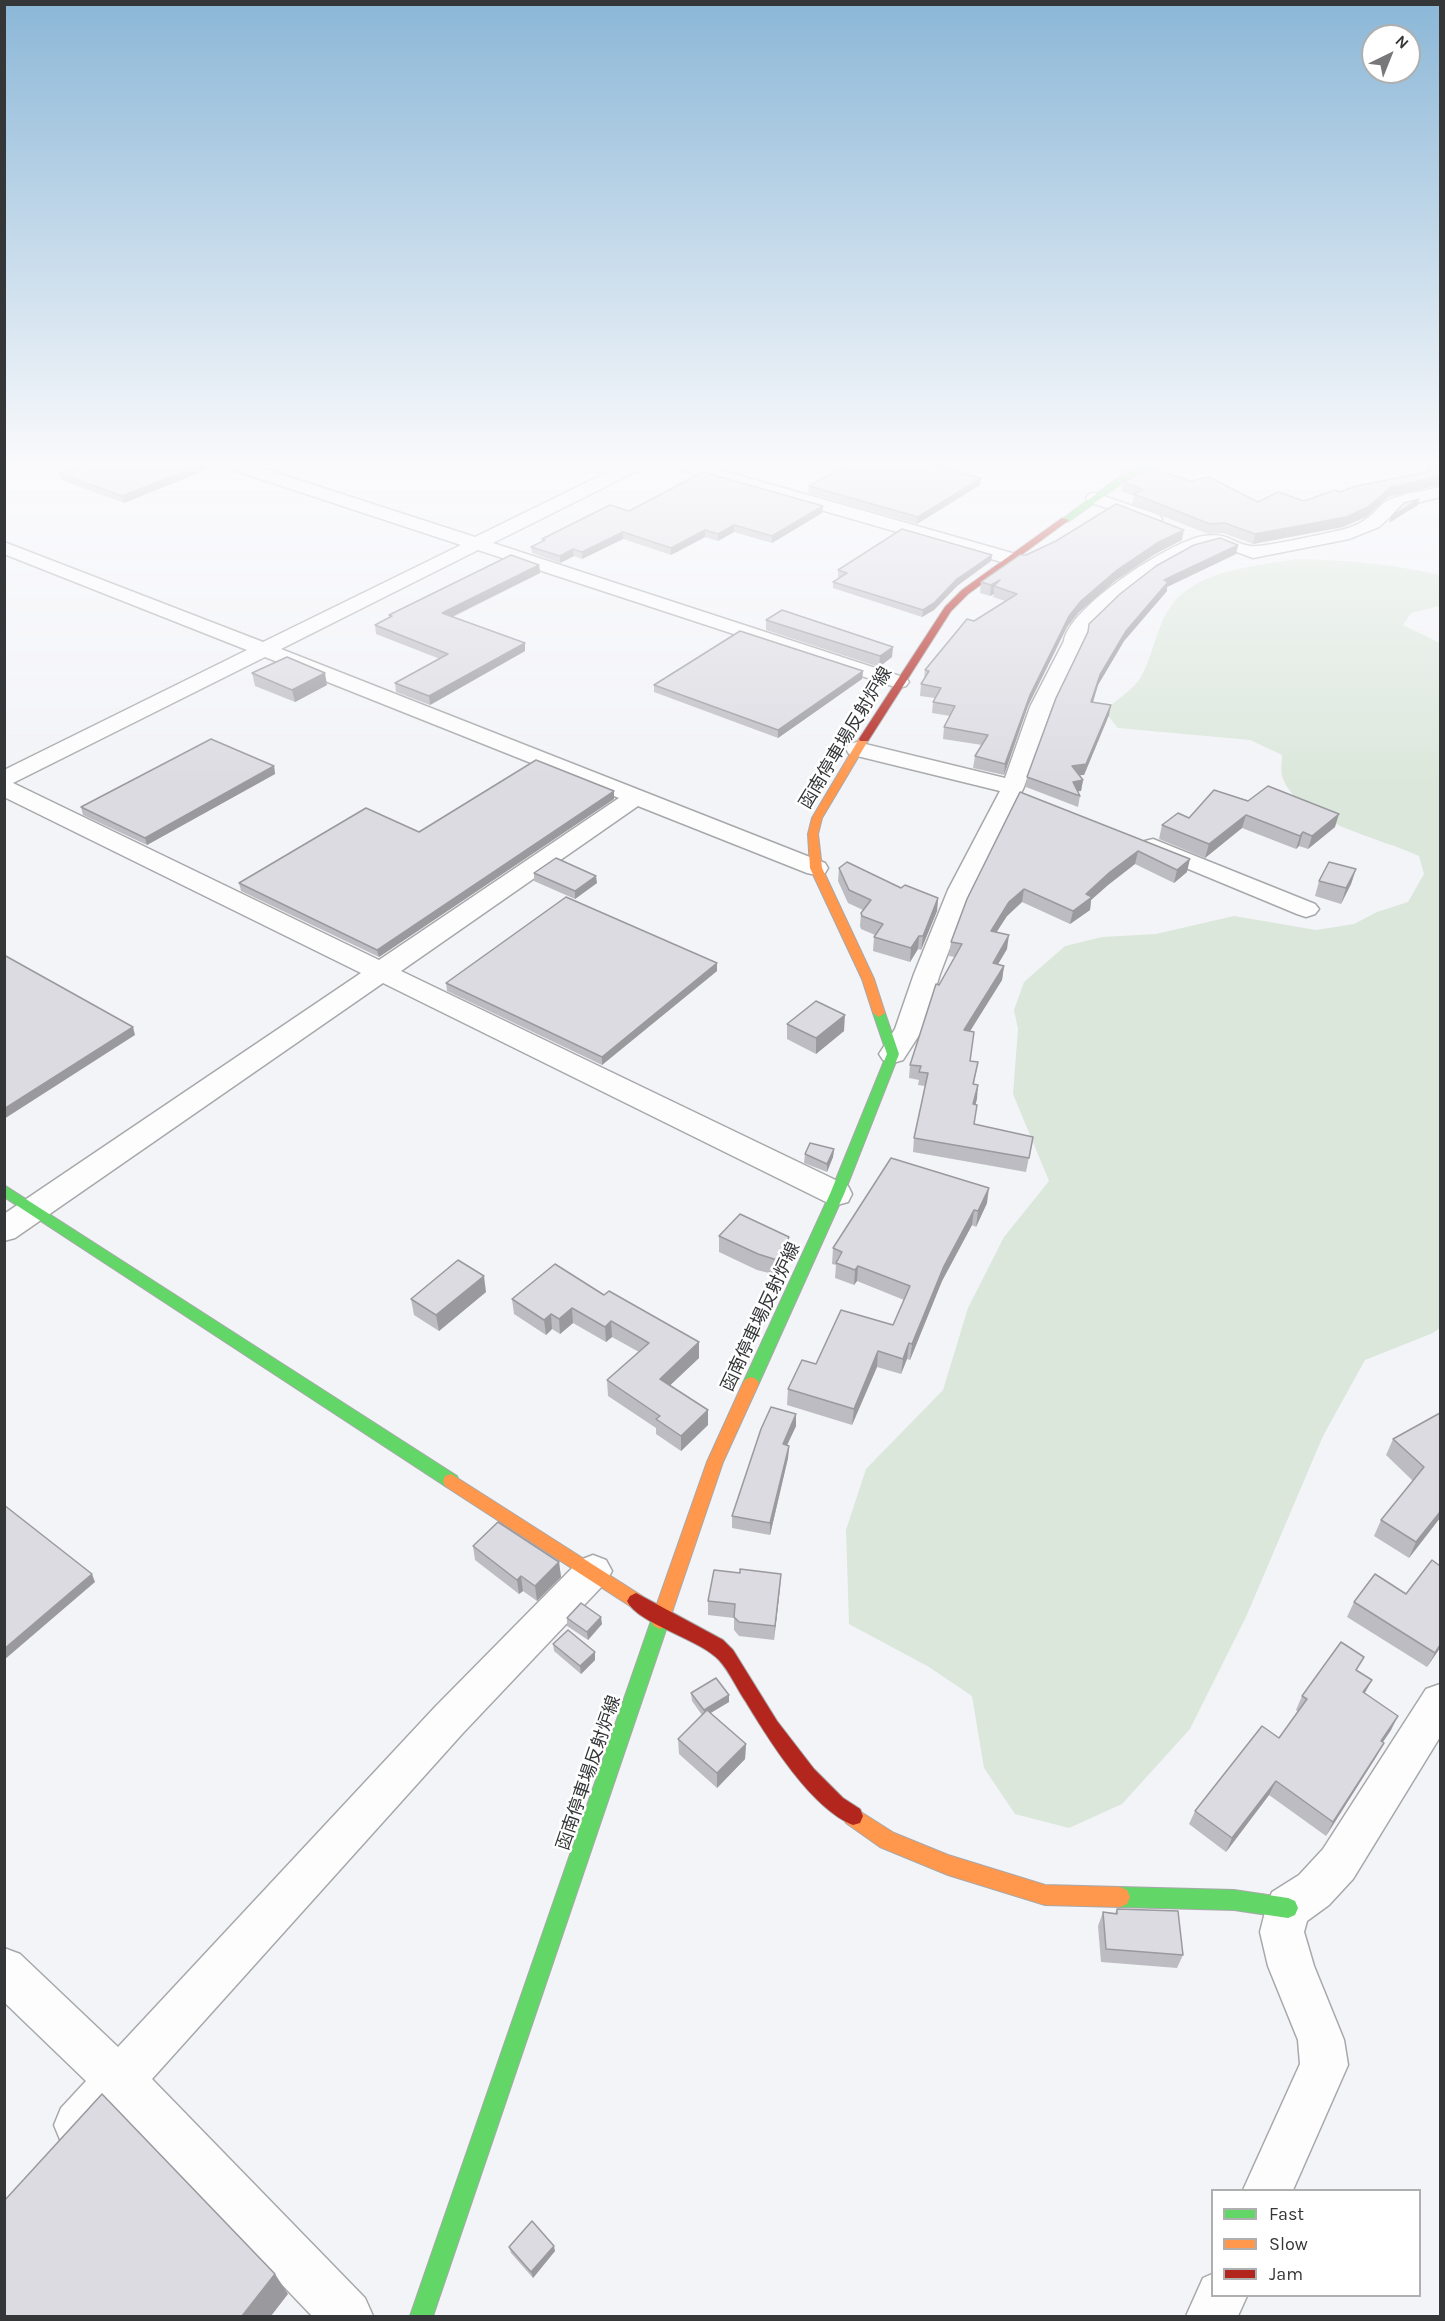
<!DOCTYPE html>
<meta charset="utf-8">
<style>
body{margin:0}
#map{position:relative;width:1445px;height:2321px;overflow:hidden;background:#f3f4f8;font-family:Karla,sans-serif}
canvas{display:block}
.frame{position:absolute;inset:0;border:6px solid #353638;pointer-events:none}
.legend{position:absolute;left:1211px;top:2189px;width:210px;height:108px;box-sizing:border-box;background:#fff;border:2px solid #aeafaf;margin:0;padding:8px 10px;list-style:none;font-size:18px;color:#353638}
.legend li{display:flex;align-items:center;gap:12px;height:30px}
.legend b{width:30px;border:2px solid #aeafaf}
.north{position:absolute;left:1361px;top:24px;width:60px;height:60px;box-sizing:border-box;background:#fff;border:2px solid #aeafaf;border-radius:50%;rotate:43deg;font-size:16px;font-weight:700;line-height:24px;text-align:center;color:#353638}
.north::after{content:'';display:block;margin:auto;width:21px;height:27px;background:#78787b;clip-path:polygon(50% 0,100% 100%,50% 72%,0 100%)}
</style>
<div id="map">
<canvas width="1445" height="2321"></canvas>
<div class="frame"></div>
<ul class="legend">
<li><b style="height:8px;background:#63d668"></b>Fast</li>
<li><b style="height:8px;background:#ff974d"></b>Slow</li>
<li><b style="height:8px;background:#b3261e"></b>Jam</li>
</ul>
<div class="north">N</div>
</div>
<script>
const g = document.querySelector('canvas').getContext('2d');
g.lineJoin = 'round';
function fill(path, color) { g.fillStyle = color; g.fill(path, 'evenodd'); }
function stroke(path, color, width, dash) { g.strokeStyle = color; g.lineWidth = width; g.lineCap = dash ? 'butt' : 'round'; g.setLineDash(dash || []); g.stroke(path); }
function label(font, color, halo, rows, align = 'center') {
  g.font = font + ' Karla,"Noto Sans JP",sans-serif'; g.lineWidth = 5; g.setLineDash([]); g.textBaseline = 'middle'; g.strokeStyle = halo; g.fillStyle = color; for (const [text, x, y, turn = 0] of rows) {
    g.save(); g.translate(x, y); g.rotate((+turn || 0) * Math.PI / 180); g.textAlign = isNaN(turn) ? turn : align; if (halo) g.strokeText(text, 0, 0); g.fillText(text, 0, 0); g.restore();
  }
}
fill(new Path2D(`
 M1296,559c49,1 96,5 144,16v31l-29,7 -8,12 37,18v685l-7,5 -68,27 -42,76 -77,181 -56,112 -68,75 -53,24 -54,-14 -31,-46 -12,-72 -43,-29 -80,-43 -3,-94 20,-61 77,-79 25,-82 36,-71 45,-56 -36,-87 5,-65 -4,-19 10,-28 41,-36 37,-9 54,-3 78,-18 82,14 38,-6 23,-12 31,-10 16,-28 -5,-18c-40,-19 -118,-33 -136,-77 -3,-7 -1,-17 -1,-24l-32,-15 -132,-12 -14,-17c11,-10 30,-22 37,-34 15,-27 16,-62 41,-83 30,-26 77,-28 114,-35z`), '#dbe7db');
const street = new Path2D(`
 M219,462h24l232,75 153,-75h21l-2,4 -154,77 413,135 3,4 -3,4 -7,2 -7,-2 -414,-136 -197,99 544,214 3,5 -3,5 -9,2 -9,-2 -169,-67 -237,165 447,215 4,8 -4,8 -11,3 -11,-3 -443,-219 -368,255 -11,3v-27l357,-241 -357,-176v-27l243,-120 -243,-96v-12l259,100 198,-97 -240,-79zM265,657l354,141 -240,162 -366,-177z
 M666,462h26l327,93 2,4 -2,4h-14l-337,-97z
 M1105,462h28l14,3 2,4 -2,4 -6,1 -34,-8z
 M1440,487v10l-39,10 -22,20 -30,12 -96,19 -35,-13 -27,7 -38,22 -63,52 -38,81 -28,80 -52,103 -32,84 -17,55 -20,31 -10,3 -10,-3 -4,-6 16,-25 19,-55 34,-84 52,-99 -151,-37 -3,-5 3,-5 8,-2 148,36 25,-71 34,-66c4,-33 105,-99 139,-105 26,-4 28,7 48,10 11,2 76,-13 90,-16 8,-2 19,-6 25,-11 9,-5 15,-17 25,-20 15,-6 33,-8 49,-12z
 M1095,493l64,22 3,4 -3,4 -6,1 -64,-22 -3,-4 3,-4z
 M1153,839l162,65 4,5 -4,5 -9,3 -9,-3 -152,-63 -4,-5 4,-5z
 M593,1555l13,5 6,11 -6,11 -143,151 -311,346 213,219 8,18h-61l-192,-201 -25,27 -17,7 -17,-7 -7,-17 7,-17 25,-27 -82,-79v-54l16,6 98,93 317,-340 145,-147z
 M1440,1684v53l-87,142 -24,26 -22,16 -3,11 10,34 30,74 4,25 -55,125h-50l57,-126 -2,-24 -30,-74 -8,-34 6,-24 6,-16 27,-17 24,-26 103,-160z
 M1212,2274v22h35l-9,20h-52l17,-38z`);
const fast = new Path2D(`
 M1155,462h10l-40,19 -57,41 -7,-2 58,-43z
 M879,1009l6,4 14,41 -55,140 -85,189 -3,4 -5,2 -5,-2 -3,-4 87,-189 57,-140 -14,-41z
 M4,1185l453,291 2,5 -2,5 -6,2 -6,-2 -441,-289z
 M660,1613l6,3 3,5 -236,695h-23l241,-695 3,-5z
 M1120,1887l114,3 54,8 7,3 3,7 -3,7 -7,3 -54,-8 -114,-3 -7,-3 -3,-7 3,-7z`);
const slow = new Path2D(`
 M864,736l5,3 -47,79 -4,16 4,34 52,111 11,34 -6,4 -6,-4 -11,-34 -52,-111 -2,-34 4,-16 47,-79z
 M751,1377l5,2 3,4 -36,79 -54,159 -3,5 -6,3 -6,-3 -3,-5 56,-159 36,-79 3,-4z
 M451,1474l191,122 3,5 -3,5 -6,3 -6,-3 -185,-120 -2,-5 2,-5z
 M853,1807l41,26 54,22 97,30 75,2 7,3 3,7 -3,7 -7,3 -75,-2 -97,-30 -68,-28 -34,-24 -3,-7 3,-7z`);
const jam = new Path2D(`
 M1062,518l7,2 -101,74 -17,17 -83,130h-8l-1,-2 86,-132 17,-17z
 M636,1593l87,47 10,10 44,71 37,48 29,29 17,11 3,7 -3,7 -7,2c-42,-17 -84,-85 -107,-123 -9,-13 -16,-30 -27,-42 -19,-21 -81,-36 -92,-59l3,-5z`);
stroke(street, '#a7a8aa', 3);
stroke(fast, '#a7a8aa', 2);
stroke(slow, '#a7a8aa', 2);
stroke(jam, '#a7a8aa', 2);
fill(street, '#fdfdfe');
fill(fast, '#63d668');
fill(slow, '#ff974d');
fill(jam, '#b3261e');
fill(new Path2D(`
 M90,462h127l1,3 -94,38 -63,-23 -2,-7z
 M852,462h102l-11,6 38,10 -1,7 -63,39 -109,-31 1,-7z
 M1440,465v22l-1,-2 -51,12 -22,20 -23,10 -90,17 -30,-11 -15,1 -76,-30 2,-8 -13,-5 2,-9 68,-1 67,21 46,-1 122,-29 1,-4z
 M823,506l-1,7 -50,30 -38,-11 -16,9 -13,-4 -34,18 -48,-16 -41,20 -8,-3 -14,7 -28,-10 -1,-6 11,-5v-3l87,-28z
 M1182,540l-27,14 -40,27 -36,31 -12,15 -39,79 -24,69 -31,-7 2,-12 7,-11 -39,-6 1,-12 6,-11 -18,-3 1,-11 2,-4 -15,-2 1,-12 3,-4 1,-10 49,-49 31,-20 -12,-4 1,-3 -4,2 -10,-3 1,-11 45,-27z
 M1238,545l-2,9 -69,33v4l-43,50 -26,44 -5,17 16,13 -25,60h-5l4,5 -2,11h-3l2,5 -2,11 -52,-20 1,-10 61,-145z
 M992,555l-1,6 -34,25 -23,24 -12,7 -89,-29v-6l7,-4 -2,-1v-7z
 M539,565l1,8 -87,44 72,26v8l-95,54 -34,-13 -1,-9 45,-24 -64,-25 -1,-9 14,-7v-3z
 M766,620l126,37 -13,10 -113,-37z
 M863,671l-1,8 -84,59 -124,-46v-7z
 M252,673l75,12 -32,17 -40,-16z
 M274,766l1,8 -128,71 -64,-30 -2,-8z
 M1214,790l121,37 -27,22 -9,-3 -3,3 -54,-21 -37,30 -46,-19 3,-14 27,-7z
 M1020,792l167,80 -13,11 -39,-19 -27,21 -17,15 -1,10 -20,14 -48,-22 -15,14 -11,16 11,17 -9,15 6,2 -2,14 -32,51v30l8,1 -4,22 4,1 -3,20v19l58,13 -7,35 -113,-20 1,-14 11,-52 -7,-1 1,-5 -10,-2 1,-13 29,-80 16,-28 -6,-1 2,-14z
 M614,799l-235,158 -138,-66 -2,-8 180,-51z
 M839,868l62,20 37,10 -1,13 -16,39 -3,-1 -8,13 -37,-11 1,-14 1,-2 -14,-6 -1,-3 1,-13 2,-3 -15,-7 -10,-22z
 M1356,869l-5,15 -10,20 -26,-8 4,-15z
 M534,873l63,10 -22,16 -41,-18z
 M717,971l-115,94 -155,-74 -1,-8z
 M787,1024l57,7 -28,23 -29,-15z
 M834,1149l-1,8 -6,15 -23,-9 1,-9z
 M987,1203l-11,24 -4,-2 -30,56 -32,79 -3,-1 -6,15 -24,-7 -25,58 -65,-20 1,-16 28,-25 77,-39 11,-25 -47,-19 -3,4 -19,-7 1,-13 -4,-1 1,-16z
 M719,1236l70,16 -12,23 -20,-5 -38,-18z
 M486,1292l-47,39 -25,-16 -3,-16z
 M604,1295l95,47v16l-29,27 38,40 -27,26 -25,-17v-6l-48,-32 -1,-16 32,-28 -27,-15 -6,5 -33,-19 -13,11 -8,-5 -6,6 -32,-21 -2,-15z
 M1440,1413v105l-31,40 -35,-22 7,-16 32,-39 -27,-26 7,-16z
 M796,1414v12l-9,19 2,1 -1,12 -18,77 -38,-7v-12z
 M473,1546l86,16 2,15 -24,24 -14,-10 -4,3 -44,-34z
 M780,1588l-6,52 -35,-4 -5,-6v-12l-26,-3v-14z
 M1406,1594l34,54 -13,19 -80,-50 7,-15z
 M567,1618l35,6 -14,16 -21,-14z
 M553,1644l42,16 -14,14 -27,-23z
 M1358,1671l14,9 -7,13 26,37 -8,12 1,1 -8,14 -50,79 -57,-41 -43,57 -37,-28 6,-13 84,-73 19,-26 -2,-2 6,-14z
 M691,1693l38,2v7l-19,11 36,31 -1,15 -28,29 -38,-34 -1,-15 24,-24 -10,-14z
 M1117,1909l66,46 -6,13 -76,-6 -3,-36 5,-14 12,1z
 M509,2247l46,4 -22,27 -22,-25z`), '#bdbcc2');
fill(new Path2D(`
 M209,462h8l1,3 -94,38 -2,-7z
 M944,462h10l-18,11v-6z
 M1440,476l-1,9 -51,12 -22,20 -23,10 -90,17 2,-10 136,-47z
 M981,478l-1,7 -63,39 1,-7z
 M1419,499l-1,6 -29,18 2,-6z
 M823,506l-1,7 -50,30v-7z
 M734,525v7l-16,9v-7z
 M705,530v7l-34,18v-7z
 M1184,530l-2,10 -27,14 -40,27 -36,31 -12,15 -39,79 -24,69 1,-11 25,-69 39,-79 12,-15 36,-31 40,-27z
 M623,532v7l-41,20v-7z
 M1238,545l-2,9 -69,33v4l-43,50 -26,44 -8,27 1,-10 9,-27 26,-44 38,-51z
 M573,549l1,7 -14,7v-7z
 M992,555l-1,6 -34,25 -23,24 -12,7 1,-7 34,-31z
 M539,565l1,8 -97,48 -1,-8z
 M1000,580l-6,6v8l-4,2 1,-11z
 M525,643v8l-95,54 -1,-9z
 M893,647l-1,10 -13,10 1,-11z
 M863,671l-1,8 -84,59v-8z
 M325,673l2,12 -32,17 -3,-12z
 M1111,705l-2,10 -25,60 -14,1 2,-10z
 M274,766l1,8 -128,71 -2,-7z
 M1083,780l-2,11 -10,1 2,-10z
 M614,791v8l-235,158 -2,-7z
 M1339,814l-4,13 -27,22 4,-13z
 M1246,815l-4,13 -37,30 4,-14z
 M1303,832l-4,14 -3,3 4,-13z
 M1138,851l-3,13 -27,21 -17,15 -1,10 -20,14 3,-13 13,-17 24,-22z
 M1190,859l-3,13 -13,11 3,-13z
 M1356,869l-5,15 -10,20 5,-16z
 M596,876l1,7 -22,16v-8z
 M1024,889l-2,13 -15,14 -18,28 2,-13 18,-29z
 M938,898l-1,13 -16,39 2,-14z
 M1009,935l-2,14 -16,27 2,-13z
 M919,936l-1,13 -8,13 1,-14z
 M717,963v8l-115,94v-8z
 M1004,966l-2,14 -40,64 2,-14z
 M845,1015l-1,16 -28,23v-16z
 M133,1027l2,8 -131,84v-10z
 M978,1085l-1,14 -5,19 1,-14z
 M834,1149l-1,8 -6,15v-8z
 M989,1188l-2,15 -11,24 2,-16z
 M974,1210l-2,15 -30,56 -32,79 2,-16 32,-78z
 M789,1237v15l-12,23v-15z
 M858,1266l-1,15 -3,4 1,-15z
 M484,1276l2,16 -47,39 -3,-16z
 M572,1308l1,15 -13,11 -1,-15z
 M551,1314l1,15 -6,6 -2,-15z
 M611,1321l1,16 -6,5 -1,-15z
 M699,1342v16l-38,36 -1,-15z
 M909,1343l-2,16 -6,15 2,-15z
 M878,1351l-1,16 -25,58 2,-16z
 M708,1410v15l-27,26v-15z
 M796,1414v12l-14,30 1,-12z
 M789,1446l-1,12 -18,77v-12z
 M1440,1512v6l-31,40 7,-16z
 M559,1562l2,15 -24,24 -2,-15z
 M92,1574l3,8 -91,78v-11z
 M781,1574l-1,14 -6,52 1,-14z
 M521,1576l2,15 -4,3 -2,-14z
 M601,1617l1,7 -14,16 -1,-8z
 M1440,1645v3l-13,19 8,-14z
 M595,1652v8l-14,14 -1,-8z
 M1372,1680l-8,14 -1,-2z
 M729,1695v7l-25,15v-7z
 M1398,1716l-7,14 -17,25 7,-14z
 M1384,1743l-8,14 -50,79 7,-14z
 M746,1744l-1,15 -28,29v-15z
 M1276,1781l-7,14 -43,57 6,-14z
 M554,2246l1,5 -22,27 -2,-6z
 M275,2274l13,20 -17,22h-29z`), '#9a999e');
const building = new Path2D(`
 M90,462h119l-87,34 -63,-23z
 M852,462h92l-8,5 45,11 -63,39 -109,-31z
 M1440,465v11l-49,11 -23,20 -22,10 -91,17 -30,-11 -15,1 -76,-30 9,-4 -20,-8 27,-14 41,13 18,-4 49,25 20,-10 26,9 31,-11 5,2 16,-6 77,-15 -6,-3z
 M703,472l120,34 -51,30 -38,-11 -16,9 -13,-4 -34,18 -48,-16 -41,20 -9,-3 -13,7 -29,-9 14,-7 -3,-1 68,-34 19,6z
 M1419,499l-28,18 13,-14z
 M1116,504l68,26 -27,13 -40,27 -36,31 -12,15 -39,79 -25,69 -30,-8 13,-21 -44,-8 11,-21 -22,-4 8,-14 -20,-4 8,-13 -4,-1 42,-51 7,2 43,-27 -23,-8 6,-6 -9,5 -10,-3 39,-27h6l30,-14z
 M902,529l90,26 -35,24 -23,24 -11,7 -90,-28 14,-9 -9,-3z
 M1220,538l18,7 -74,35 4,2 -42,49 -26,44 -9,27 20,3 -25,59 -14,2 11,14 -10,2 7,14 -53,-19 29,-79 32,-66 1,-8 31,-30 36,-28 38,-21z
 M511,555l28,10 -97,48 83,30 -96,53 -34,-13 53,-29 -73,-29 17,-9 -3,-1z
 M782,610l111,37 -13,9 -114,-36z
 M740,631l123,40 -85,59 -124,-45z
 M287,657l38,16 -33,17 -40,-17z
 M211,739l63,27 -129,72 -64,-31z
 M536,760l78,31 -237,159 -138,-67 127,-75 53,24z
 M1268,786l71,28 -27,22 -9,-4 -3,4 -54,-21 -37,29 -47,-19 16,-12 11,5 25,-28 34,11z
 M1020,792l170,67 -13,11 -39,-19 -28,21 -24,22 6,3 -19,14 -49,-22 -15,13 -18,29 18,4 -16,28 11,3 -40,64 10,2 -4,29 8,1 -5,22 5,1 -5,19 4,1 -3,19 59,13 -4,21 -115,-20 14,-65 -9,-1 2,-6 -11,-1 26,-81 3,1 23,-41 -11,-2 16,-43z
 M556,858l40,18 -21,15 -41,-18z
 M847,862l54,26 4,-3 33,13 -15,38h-4l-8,12 -37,-11 9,-13 -21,-8 -1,-3 10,-13 -22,-10 -10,-22z
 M1329,862l27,7 -10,19 -27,-7z
 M566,897l151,66 -115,94 -156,-74z
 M4,955l129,72 -129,82z
 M816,1001l29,14 -29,23 -29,-14z
 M810,1143l24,6 -7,15 -22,-10z
 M891,1158l98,30 -11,23 -4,-1 -30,56 -32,78 -3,-1 -6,16 -25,-8 -24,58 -66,-20 14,-29 14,4 25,-54 52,15 17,-39 -52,-20 -3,4 -19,-7 6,-11 -9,-4z
 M740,1214l49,23 -12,23 -19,-6 -39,-18z
 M458,1260l26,16 -48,39 -25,-16z
 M555,1264l49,31 5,-4 90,51 -39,37 48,31 -27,26 -25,-17 4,-3 -53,-36 42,-37 -38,-22 -6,6 -33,-19 -13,11 -8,-5 -7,6 -32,-21z
 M771,1407l25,7 -13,30 6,2 -19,77 -38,-7 29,-87z
 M1440,1413v99l-24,30 -35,-22 43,-53 -31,-28z
 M4,1505l88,69 -88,75z
 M498,1522l61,40 -24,24 -14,-10 -4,4 -44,-34z
 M1432,1560l8,6v79l-5,8 -81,-51 21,-28 31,20z
 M740,1569l41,5 -6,52 -36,-4 -5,-5 1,-13 -27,-3 6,-31 26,3z
 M581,1603l20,14 -14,15 -20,-14z
 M568,1630l27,22 -15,14 -27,-22z
 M1341,1642l23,15 -8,13 16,10 -9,12 35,24 -17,25 3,2 -51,79 -57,-41 -44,57 -37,-27 67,-85 17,12 28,-39 -5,-3z
 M716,1678l13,17 -25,15 -13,-17z
 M707,1710l39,34 -29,29 -39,-34z
 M1117,1909l61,2 5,44 -77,-6 -3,-37 14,2z
 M102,2094l173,180 -33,42h-238v-115z
 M532,2221l22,25 -23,26 -22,-25z`);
fill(building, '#dcdbe2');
stroke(building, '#9a999e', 1.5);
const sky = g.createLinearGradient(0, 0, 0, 787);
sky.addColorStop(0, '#8bb7d7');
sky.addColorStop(0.59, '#fafafc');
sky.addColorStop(1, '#fafafc00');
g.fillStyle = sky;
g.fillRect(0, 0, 1445, 787);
label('18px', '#353638', '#fff', [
 ["函南停車場反射炉線",846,738,-59],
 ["函南停車場反射炉線",761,1317,-65],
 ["函南停車場反射炉線",589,1773,-71]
]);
</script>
